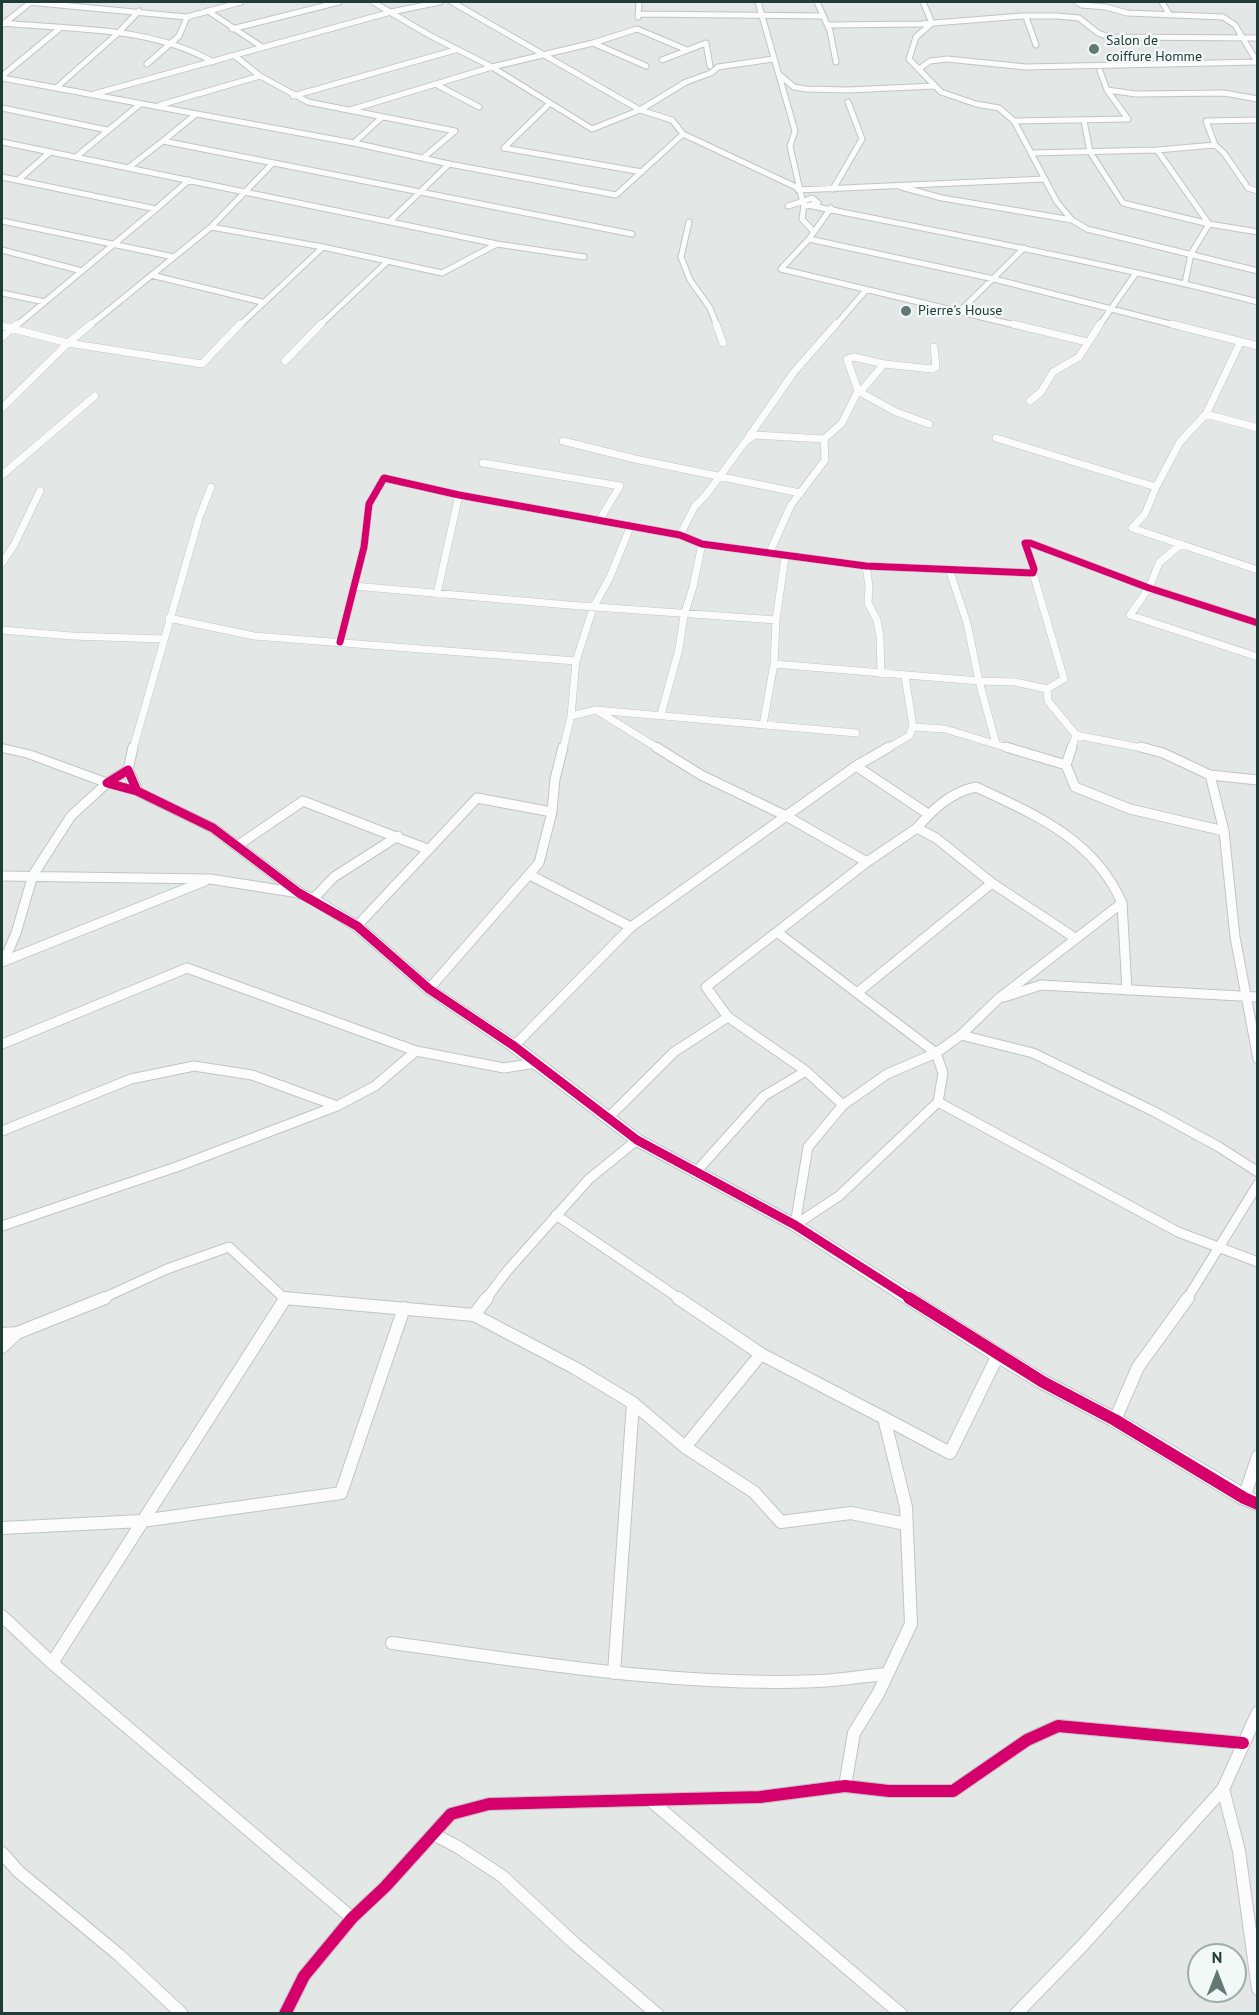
<!DOCTYPE html>
<style>
body{margin:0}
#map{position:relative;width:1259px;height:2015px;overflow:hidden;background:#e3e8e6;font-family:"PT Sans",sans-serif}
canvas{display:block}
.frame{position:absolute;inset:0;border:3px solid #203c37;pointer-events:none}
.north{position:absolute;left:1187px;top:1943px;width:60px;height:60px;box-sizing:border-box;background:#f1f8f5;border:2px solid #9dada9;border-radius:50%;rotate:0deg;font-size:16px;font-weight:700;line-height:24px;text-align:center;color:#203c37}
.north::after{content:'';display:block;margin:auto;width:21px;height:27px;background:#647874;clip-path:polygon(50% 0,100% 100%,50% 72%,0 100%)}
</style>
<div id="map">
<canvas width="1259" height="2015"></canvas>
<div class="frame"></div>
<div class="north">N</div>
</div>
<script>
const g = document.querySelector('canvas').getContext('2d');
g.lineJoin = 'round';
function stroke(path, color, width, dash) { g.strokeStyle = color; g.lineWidth = width; g.lineCap = dash ? 'butt' : 'round'; g.setLineDash(dash || []); g.stroke(path); }
function fill(path, color) { g.fillStyle = color; g.fill(path, 'evenodd'); }
function label(font, color, halo, rows, align = 'center') {
  g.font = font + ' "PT Sans",sans-serif'; g.lineWidth = 4.5; g.setLineDash([]); g.textBaseline = 'middle'; g.strokeStyle = halo; g.fillStyle = color; for (const [text, x, y, turn = 0] of rows) {
    g.save(); g.translate(x, y); g.rotate((+turn || 0) * Math.PI / 180); g.textAlign = isNaN(turn) ? turn : align; if (halo) g.strokeText(text, 0, 0); g.fillText(text, 0, 0); g.restore();
  }
}
const streetFar3 = new Path2D(`
 M28,2l159,15 54,-15
 M373,2l56,33 63,32 100,62 48,-19 46,-28 25,-9 7,-6 55,-8
 M452,2l188,108 32,10 11,14 115,54
 M758,2l37,129 -5,15 12,53
 M817,2l13,29 6,31
 M923,2l9,21 -16,14 -7,22 32,33 35,12 23,4 15,13 114,-2 -21,-29 -7,-19
 M1077,2l5,3 24,2 21,6 96,4 12,8 22,37
 M1162,2l7,12
 M208,11l54,36
 M639,14l184,2
 M638,17l1,-15
 M1026,17l10,28
 M3,23c70,7 147,3 210,39
 M2,25l29,-23
 M828,25l93,-1 101,-8h35l22,2 19,15 11,4 149,1
 M232,29l107,-27
 M593,43l53,23
 M235,56l25,20 48,26 147,29 -32,27
 M662,60l44,-17 4,23
 M147,64l32,-28 8,-19
 M919,69l11,-8 17,-2 79,8 232,-5
 M2,76l57,-47
 M781,76l13,11 12,2 42,1 86,-4
 M2,78l352,65 95,21 167,31 67,-61
 M437,85l42,22
 M56,88l61,-54 22,-23
 M1107,90l29,4 88,-1 34,6
 M94,94l297,-82 49,-10
 M293,96l162,-46
 M160,105l100,-29
 M2,108l105,22
 M350,110l142,-43 101,-24 44,-14 50,21
 M196,114l-33,27 469,93
 M1258,120l-52,1 9,24 9,8 24,35 10,3
 M1014,121l43,81 15,18
 M1084,121l6,31 33,51 86,21 49,8
 M2,142l495,102 87,13
 M354,143l28,-26
 M504,148l138,24
 M504,148l45,-44
 M1032,153l125,-3
 M76,157l64,-53
 M128,168l35,-27
 M2,177l154,32 33,-29
 M18,180l32,-28
 M901,187l41,11 130,22 15,9 171,42
 M833,189l29,-50 -14,-37
 M798,190l247,-11
 M812,198l6,5 -11,3 -6,-4z
 M804,205l-2,14 11,12
 M788,206l13,-4
 M812,206c149,30 299,58 446,96
 M831,208l-22,31 -28,30 238,57
 M2,221l172,36
 M389,222l60,-58
 M689,222l-8,35 9,23 20,28 7,18
 M211,227l112,20 119,26 55,-29
 M809,239l185,40 184,47
 M2,250l80,21
 M151,275l111,27
 M1185,283l6,-29 18,-30 -52,-74 58,-5
 M2,293l43,9
 M960,311l64,-63
 M16,326l140,-117
 M89,326l122,-99 62,-64
 M239,326l84,-79
 M319,326l69,-65
 M835,326l31,-36
 M1099,326l37,-53`);
const streetFar2 = new Path2D(`
 M716,324l7,19
 M1013,324l74,18
 M1172,324l86,22
 M2,326l66,17 134,21 38,-40
 M2,337l15,-13
 M1240,343l-34,71 -26,28 -24,45 -11,27 -13,14 126,42
 M285,361l36,-37
 M858,391l38,21 33,12
 M860,392l24,-28
 M1030,401l11,-9 12,-20 26,-15 21,-33
 M2,408l66,-65 23,-19
 M1206,414l52,14
 M748,438l46,-66 42,-48
 M996,438l160,49
 M563,441l72,18 165,34
 M483,463l137,23 -20,33
 M2,475l93,-79
 M680,535l15,-29 11,-11 39,-53 10,-7 69,4
 M1181,544l-22,19 -10,25 -19,27 128,42
 M770,552l21,-47 34,-45 -1,-21 18,-16 16,-32 -11,-32 7,-2 30,7 48,5 4,-2 -2,-20
 M2,563l12,-18 26,-54
 M866,566l3,20 -1,17 9,17 3,16 1,38
 M949,569l18,54 12,58 36,1 32,7 1,12 28,34 -5,14
 M1033,573l31,106 -17,10
 M354,586l214,19 208,15
 M437,594l22,-99
 M169,618l85,18 322,25
 M2,630l70,6 92,3
 M340,642l24,-95 5,-43 15,-26 75,17 221,40 22,9 164,22 167,7 1,-4 -9,-26h5l119,45 109,35
 M774,664l205,17 17,63
 M596,710l63,39
 M661,714l18,-65 5,-34 9,-28 9,-43
 M571,716l25,-6 260,23
 M763,725l11,-61 2,-44 9,-63
 M913,727l32,2 66,20
 M1076,735l71,14
 M133,749l66,-231 12,-31
 M563,749l8,-33 5,-55 17,-53 17,-31 21,-52
 M886,749l23,-13 4,-9 -8,-51`);
const streetFar1 = new Path2D(`
 M656,747l45,28 85,41 70,-50 33,-19
 M1006,747l60,18
 M1072,747l-6,18 9,22 55,22 94,22 11,106 23,122
 M1141,747l22,6 47,22 48,5
 M856,766l72,48
 M128,770l5,-23
 M1210,775l14,56
 M237,846l66,-45 124,48
 M530,875l101,52
 M2,876l208,3 89,14
 M313,899l21,-22 64,-41
 M1122,903l5,87
 M357,926l120,-128 75,14
 M777,932l159,121 7,20 -5,29 -99,94 -44,29
 M4,961l12,-28 17,-58 38,-59 35,-32
 M2,962l203,-81
 M429,989l110,-126 13,-51 3,-33 8,-32
 M857,993l135,-110
 M1004,997l37,-12 217,12
 M961,1035l72,18 120,58 66,36 39,25
 M2,1044l185,-76 229,83
 M514,1046l117,-119 155,-111 81,46
 M938,1102l240,130 80,30
 M843,1105l-37,-34 -78,-54 -22,-30 161,-125 50,-34
 M609,1117l65,-65 54,-35
 M2,1131l129,-52 63,-13 58,9 85,31
 M695,1173l69,-77 42,-25
 M556,1215l124,84
 M795,1225l13,-78 35,-42 44,-31 49,-21 25,-18 37,-36 124,-96c-28,-64 -86,-88 -146,-116 -25,5 -43,22 -59,41l19,10 56,45 83,55
 M2,1226l177,-60 158,-60 38,-20 41,-35 88,17 32,-5
 M101,1299l66,-30 62,-22 56,52h3
 M486,1299l21,-28 82,-92 48,-39
 M1187,1299l71,-115`);
const street = new Path2D(`
 M284,1298l190,17 13,-17
 M678,1298l83,56 123,64 22,89 5,117 -33,70 -24,39 -9,53
 M474,1315l101,53 58,35 52,44 69,45 27,30 70,-9 55,11
 M2,1334l15,-1
 M2,1347l15,-14 88,-35
 M884,1418l66,35 48,-98
 M1115,1420l23,-53 50,-69
 M685,1447l76,-93
 M1244,1498l14,-42
 M2,1528l140,-7 199,-28 63,-185
 M2,1616l50,47 300,255
 M392,1643c141,19 284,44 426,38 23,-1 45,-5 68,-7
 M52,1663l233,-364
 M614,1673l19,-270
 M1223,1789l16,62 19,138
 M650,1800l251,214
 M433,1834l25,13 44,29 72,67 83,71
 M2,1853l17,19 100,83 63,59
 M285,2014l19,-38 48,-58 33,-31 66,-73 38,-10 271,-7 85,-11 44,5h64l74,-51 31,-14 185,17
 M1016,2014l67,-69 140,-156 35,-77`);
const secondary = new Path2D(`
 M2,744l30,7 74,27 18,-11h8l10,22 75,36 87,65 14,6 44,27 72,63 85,56 123,94 158,85 204,129 45,27 72,38 137,81v15l-20,-8 -129,-78 -72,-38 -45,-27 -202,-131 -158,-85 -123,-94 -85,-58 -72,-63 -44,-27 -14,-6 -85,-65 -76,-37 -30,-8 -78,-29 -23,-5zM125,777l3,8 -10,-3z`);
stroke(streetFar3, '#c0c5c3', 7);
stroke(streetFar2, '#c0c5c3', 8);
stroke(streetFar1, '#c0c5c3', 11);
stroke(street, '#c0c5c3', 14);
stroke(secondary, '#bec6c3', 2);
stroke(streetFar3, '#fbfcfb', 5);
stroke(streetFar2, '#fbfcfb', 7);
stroke(streetFar1, '#fbfcfb', 9);
stroke(street, '#fbfcfb', 12);
fill(secondary, '#fbfcfb');
stroke(new Path2D(`
 M340,642l24,-95 5,-43 15,-26 75,17 221,40 22,9 164,22 167,7 1,-4 -9,-26h5l119,45 109,35`), '#d6006c', 7);
stroke(new Path2D(`
 M128,770l9,21 -30,-8z
 M137,791l76,37 86,65 58,33 72,63 85,57 123,94 158,85 116,74`), '#d6006c', 9);
stroke(new Path2D(`
 M909,1298l134,84 72,38 129,78 14,6
 M285,2014l19,-38 48,-58 33,-31 66,-73 38,-10 271,-7 85,-11 44,5h64l74,-51 31,-14 185,17`), '#d6006c', 12);
for (const [x, y, r, color] of [
 [1094,49,6,"#647874"],
 [906,311,6,"#647874"]
]) { const dot = new Path2D(); dot.arc(x, y, r, 0, 2 * Math.PI); g.fillStyle = color; g.fill(dot); stroke(dot, '#f1f8f5', 2); }
label('14px', '#203c37', '#f1f8f5', [
 ["Salon de",1106,41],
 ["coiffure Homme",1106,57],
 ["Pierre's House",918,311]
], 'left');
</script>
